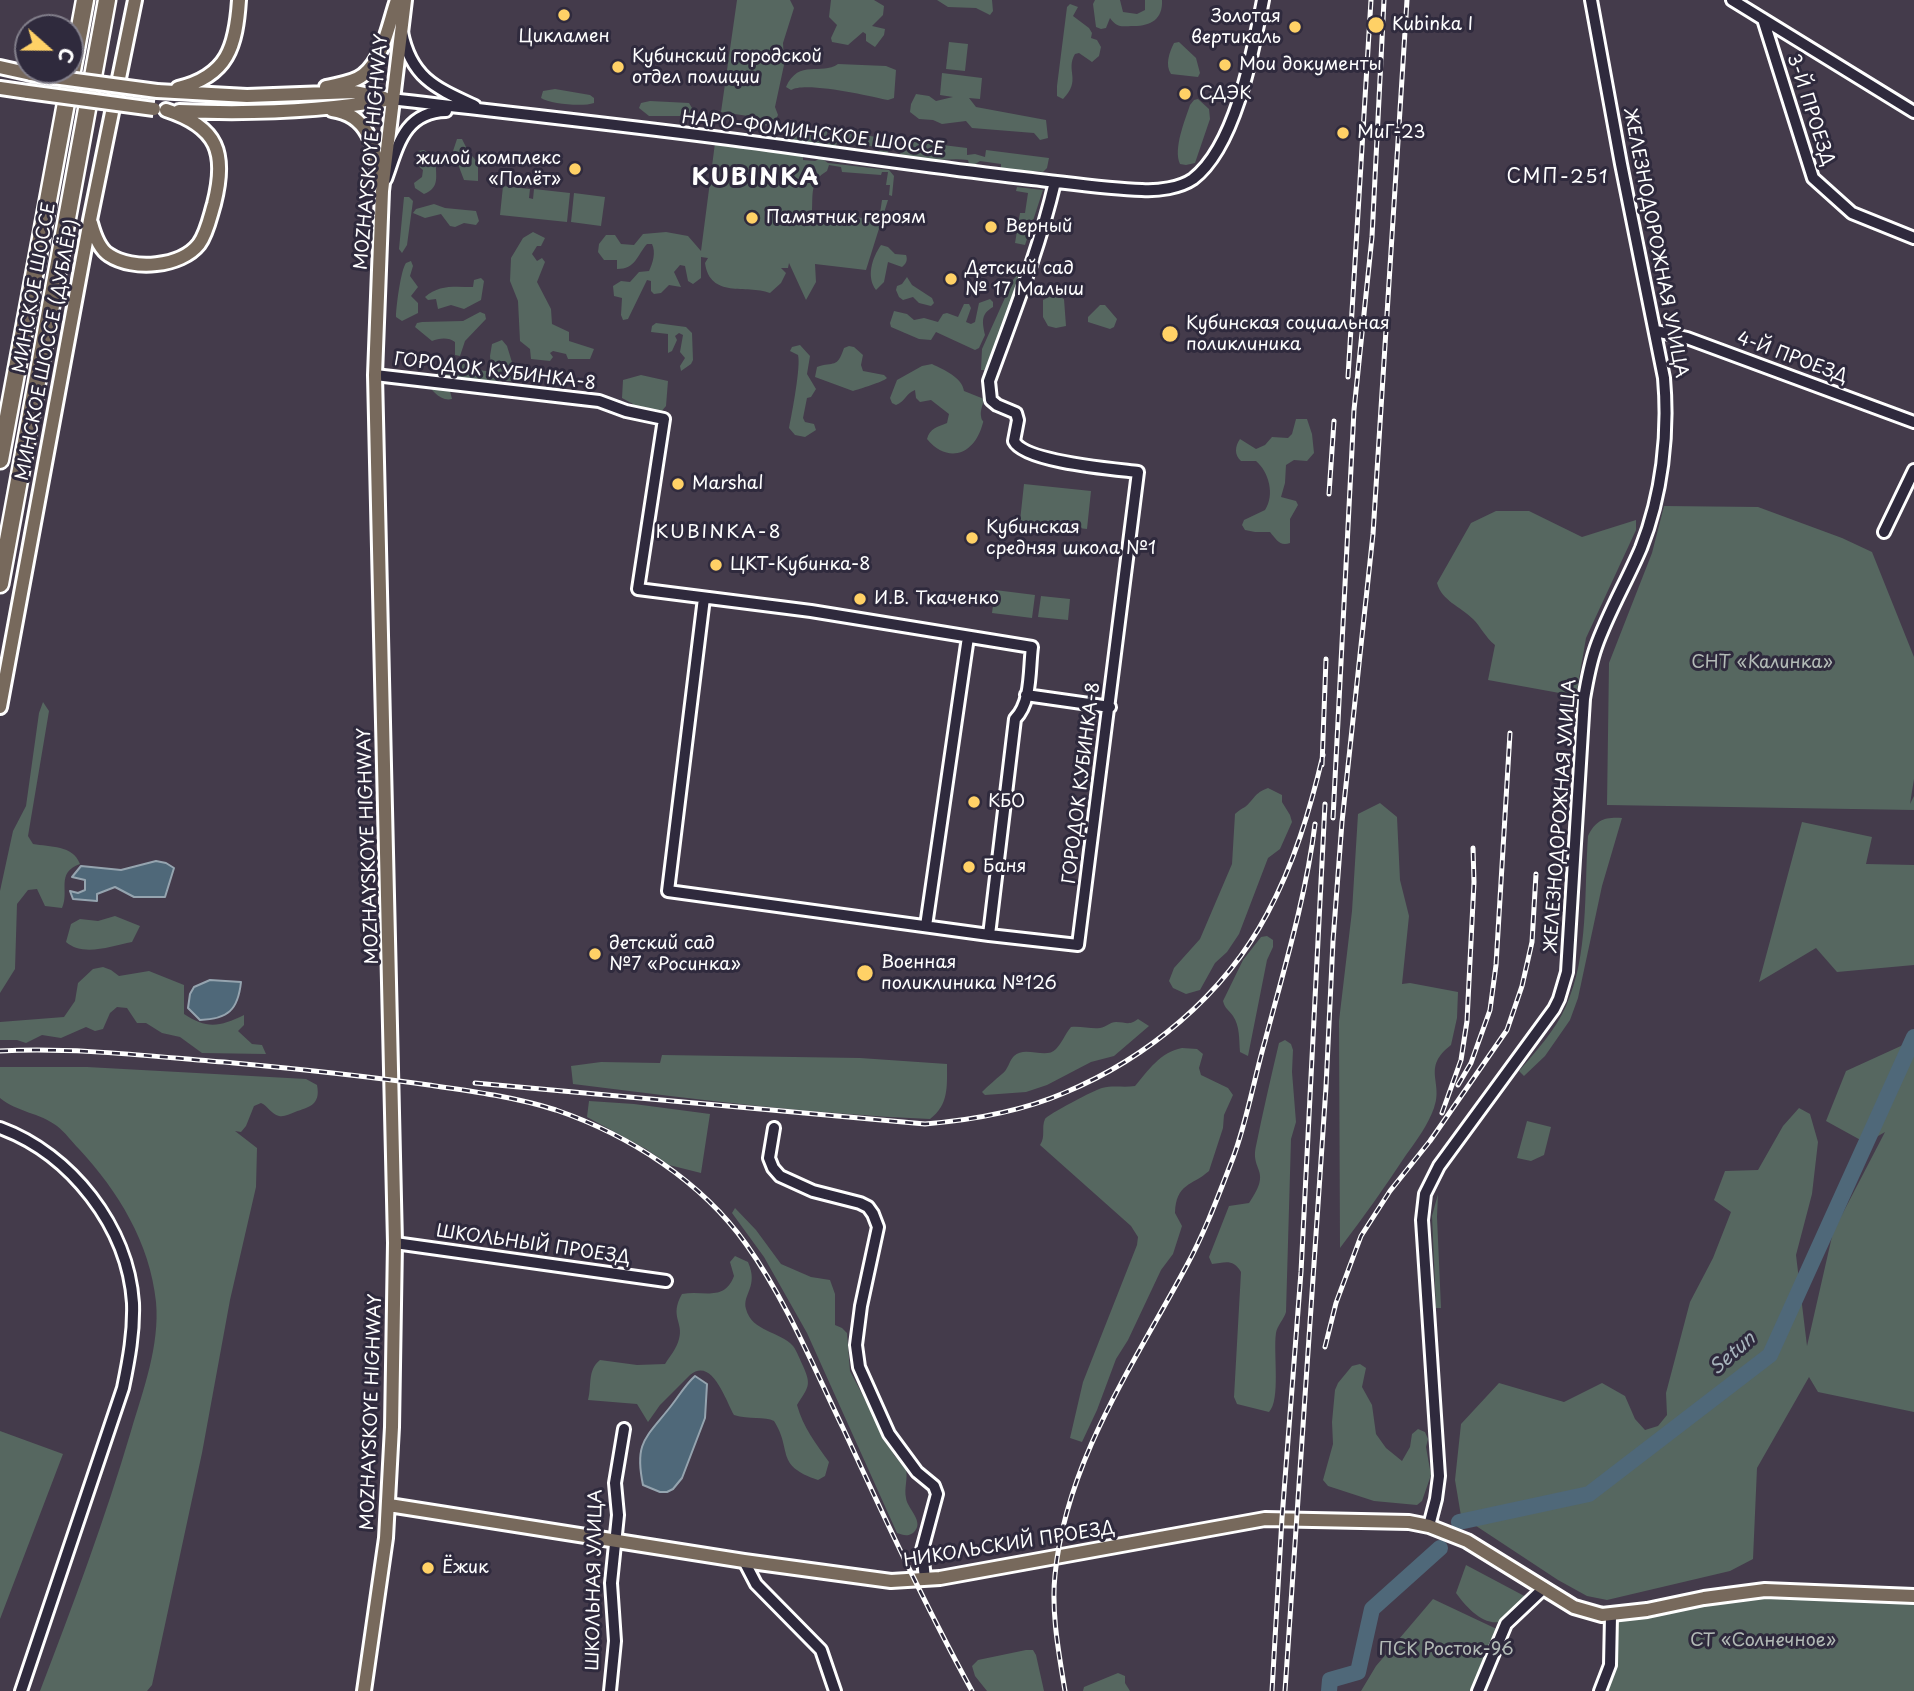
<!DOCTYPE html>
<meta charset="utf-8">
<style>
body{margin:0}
#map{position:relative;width:1914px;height:1691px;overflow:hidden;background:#443b4b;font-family:"Playpen Sans",sans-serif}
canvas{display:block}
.north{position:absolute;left:14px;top:14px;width:70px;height:70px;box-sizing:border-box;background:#2f2a3d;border:2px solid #827f8b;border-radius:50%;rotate:111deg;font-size:19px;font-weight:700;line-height:28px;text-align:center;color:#fff}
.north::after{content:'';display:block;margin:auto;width:24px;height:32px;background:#ffd166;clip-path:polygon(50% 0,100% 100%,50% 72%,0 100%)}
</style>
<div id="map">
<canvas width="1914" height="1691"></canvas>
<div class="north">С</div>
</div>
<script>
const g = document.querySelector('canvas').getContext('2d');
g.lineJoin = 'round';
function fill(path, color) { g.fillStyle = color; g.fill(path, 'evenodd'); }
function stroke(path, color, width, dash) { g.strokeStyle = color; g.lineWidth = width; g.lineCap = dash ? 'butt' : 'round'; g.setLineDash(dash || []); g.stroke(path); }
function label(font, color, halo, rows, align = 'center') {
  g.font = font + ' "Playpen Sans",sans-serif'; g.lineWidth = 6; g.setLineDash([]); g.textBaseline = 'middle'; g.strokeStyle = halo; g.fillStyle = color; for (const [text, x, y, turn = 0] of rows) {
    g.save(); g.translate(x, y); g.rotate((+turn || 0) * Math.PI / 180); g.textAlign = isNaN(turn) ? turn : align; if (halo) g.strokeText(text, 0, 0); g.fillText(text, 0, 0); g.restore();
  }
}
fill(new Path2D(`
 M737,0h53l4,8 -11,35 1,22 -9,42 3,8 -5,11 -13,-1 -5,-8 -34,-5z
 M831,0h43l10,6 -1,9 -11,11 13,3 -1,6 -9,12 -9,-6v-7l-3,-2 -15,13 -16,-3 -1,-4 6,-13 -8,-8z
 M937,0h55l1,11 -3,4 -14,-7 -28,-1z
 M1095,0h25l3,12 14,2 8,-4v-10h17c1,19 -11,26 -28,26 -12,0 -16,3 -24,-8l-4,10 -5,1 -5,-2 -3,-23z
 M1070,4l8,3 -5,9 16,12 3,5 -1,5 6,2 4,7 -2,9 -7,6 -13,-9 -4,1c-10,17 7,26 -12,45l-6,-3v-10l10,-79z
 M949,42l19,2 -3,27 -19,-2z
 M1179,42l17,16 4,15 -2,4 -27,-3c-6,-9 -2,-21 3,-31z
 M838,64l48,2 10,4 -2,28 -6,2c-18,-4 -83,-19 -97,-10l-5,-3c13,-29 35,-11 52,-23z
 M942,73l40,5 -2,21 -11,-1 7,9 70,13 2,18 -8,2 -6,-7 -62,-5 -6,-7 -24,3 -9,-4 -14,-1 -9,-7 1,-8 5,-10 13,2 7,5 17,-4 -13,-2z
 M555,89l35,6 4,3v5c-11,4 -44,1 -53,-5l2,-7z
 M1198,99l11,10 1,10 -15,44 -9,2 -6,-1c-7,-15 5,-44 10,-59l4,-5z
 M650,101l39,2 6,10 -4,3h-42l-10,-8 2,-5z
 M788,126h3l37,4 -4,14 -40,-5z
 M832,131l60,8 -5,17 -6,-1 -3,-8 -41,-5 -1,4 -9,-1z
 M457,139h5l6,12 10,12v18l-14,-1 -11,-29z
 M902,140l65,8v7l8,-1 10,3 1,-7 63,8 -2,10 -4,4 -10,-1 -1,2 -31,-4v-5l-21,-3 -6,4 -5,-1 -1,-4c-16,-2 -30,1 -46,0 -7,0 -15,-2 -22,-4z
 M715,143l88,12v5l12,1 6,-3 7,5 61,7 5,6 -2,20 -3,-1 1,-10h-4l2,-13h-6l-1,3 -39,-3 -1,-5 -12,-2 -2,6c-17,10 -14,22 -15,41l67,8 3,-20h6l-22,70 -51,-6 1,18 -10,18 -17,-37 -1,5h-7l5,5 -5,10 -11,10c-24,-9 -60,6 -65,-30l3,-5 -7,-1v21l-8,6 -5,-3 -3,-15 -5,-1 -6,7 7,15 -12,-2 -8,8 -7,1 -3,-3v-10l-4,-1 -19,39 -5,1 -2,-5 1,-17 -8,-2 -1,-10 8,-5 9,1 9,-10 10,-1c4,-8 7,-19 3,-27h-5c-10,11 -11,25 -30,25v-9h-13l-6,-8 1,-8 7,-9h9l6,9 13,1 9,-11 23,-2 22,4 13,15z
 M424,150l12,10c-1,16 5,27 -12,34l-9,-6 -1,-5 8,-6 1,-7 -8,-7 3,-12z
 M503,186l27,3 -1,9 4,1 1,-10 36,4 -3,29 -67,-7z
 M1017,187l26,3 -18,55 -10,-2 5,-30h5l3,-20 -12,-2z
 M574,193l31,4 -4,29 -30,-4z
 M404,197h5l4,4 -6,44 -5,8 -3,-4z
 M434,204l11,4 31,3 3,10 -3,4 -12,-2 -9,4 -5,-1 -9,-12 -16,4 -12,-5 3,-4z
 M533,232l12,6 -4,8h-4l-5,8 5,7 5,-3 3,4 -8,20 14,27 1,15 17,8v9l25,8 -4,10h-22l-2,-5 -13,-3 -3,2 3,4 -3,4 -19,-2 -1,-10 -10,-8 -2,-40 -8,-20 1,-23 12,-20z
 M881,245l7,2 7,7 11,1c2,5 0,9 -4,12l-14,-5 -4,20 -8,8c-10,-13 -4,-32 5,-45z
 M411,261l2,5 -3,10 8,11 -7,9 7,7v10l-16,8 -6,-4c0,-10 5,-48 10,-54z
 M1018,274l5,1 -33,95h-9l1,-21 31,-69z
 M907,277l5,8 20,13 2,5 -3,3 -12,-3 -6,-6 -10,3 -4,-3 -3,-7 1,-4 5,-2z
 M481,278l3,3 -3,19 -17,9 -13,-4 -13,4 -2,-10 -8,1 -3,-3c14,-13 31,-10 48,-10l1,-7z
 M1055,294l9,5 2,27 -10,2 -8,-2 -5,-9v-17z
 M990,299l3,3v5c-12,7 -11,14 -8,28l-6,13 -4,2 -39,-18 -5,8 -12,-1 -28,-12 -1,-4 4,-12 13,3 7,6 10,-2 14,4 5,-8 4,-1 11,4 6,-13h5l2,4 -5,14 5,2 4,-2 4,-19z
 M1100,305h5l12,14 -3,8 -4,2 -22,-7v-5z
 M480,312l5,2 1,5 -21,22 -5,15 -5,-1v-13c-6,-5 -16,-4 -23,-1l-17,-14 2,-4 5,-1 41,-1z
 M656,323l30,4 6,6 1,27 -2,4 -10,7 -1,-5 5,-8 -5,-6 3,-17 -4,-2 -4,3 2,4 -5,11 -4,2v-19l-17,-2 1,-6z
 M502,340l5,6 8,26 -4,9h-16l-22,4 -6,7 -17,-1 2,8c-12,3 -21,-10 -28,-19l3,-3 10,-3 9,-9 5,-1 4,4c17,-12 18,4 33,3l3,-4 -1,-11 2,-12z
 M800,345l10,11 -3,18 9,15 -5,8 -4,1 -4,20 2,4 9,2 2,6 -11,7 -10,-2 -6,-7c3,-15 12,-62 9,-73l-8,-4 2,-4z
 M849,346l5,1 9,8 -2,10 2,6 21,4 3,3c-4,4 -28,11 -34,13l-38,-14 2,-10c17,-6 20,2 27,-19z
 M932,364c12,6 30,13 32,27l20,8c-1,5 -4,12 -3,17 1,8 4,2 1,10 -9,30 -35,37 -55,13 3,-11 10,-12 20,-16l2,-9 -18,-14 -11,2 -4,-4 -1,-8c-9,3 -10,12 -19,15l-4,-2 -2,-5 7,-18 25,-14z
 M641,375l27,6 -2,25 -6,7 -25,-2 -2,-7 -11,-6 1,-18z
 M1296,419h11l5,15 2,19 -7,8 -13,-1 -8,5 -1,18 -4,14 15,4 2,4 -8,14v24c-10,4 -14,-4 -20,-11h-15l-10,-2 -3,-5 2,-5 21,-10c10,-15 4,-38 -9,-49h-15c-7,-6 -6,-15 -1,-22l16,10 9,-4 7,-8 16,1 4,-4z
 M1024,484l67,7 -4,38 -67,-8z
 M1664,506l94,1 84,31 30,14 42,105v122l-4,25 4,-8v14l-307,-5 2,-142 43,-110z
 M1496,511h33l53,26 54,-17v10l-50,108 -10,58 -88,-16 7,-35c-10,-8 -14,-18 -22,-26 -13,-13 -31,-18 -36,-36l34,-60z
 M995,590l40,5 -3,23 -40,-5z
 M1041,596l29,3 -2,21 -30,-3z
 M43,702l6,9 -21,125 5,8c17,3 40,1 47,20 -25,9 -10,27 -18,44l-17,-2 -8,-17 -9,1 -11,14 -2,65 -15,24v-102l13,-60 13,-25 13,-93z
 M1268,788l14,7v7l8,13 2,7 -12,27 -12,9 -29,76 -12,18 -12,11 -15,27 -14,4 -13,-6 -4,-7 5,-13 26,-29 32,-75 3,-50c3,-3 6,-5 10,-7 9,-7 9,-14 23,-19z
 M1380,803l17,14 3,63 9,36 -7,68 8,-1 48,9 -1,26 -6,27c-30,23 -7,37 -17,63 -6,17 -18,33 -28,47 -21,32 -43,63 -66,93l-1,-227 13,-110 6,-97z
 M1622,818l-20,68 -24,112 -8,22 -25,36 -21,20 -5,-5c17,-20 36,-40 47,-65 23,-51 18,-115 22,-170 8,-16 16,-19 34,-18z
 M1802,822l70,15 -6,27 48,1v100l-77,7 -21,-24 -57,34z
 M115,916l25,10 -8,16c-21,4 -49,15 -66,0l5,-18 9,-5 18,2z
 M1267,936l6,4v7l-6,13 -19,96 -8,-4c-1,-12 0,-26 -7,-36 -4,-6 -8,-7 -10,-15l20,-41 18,-23z
 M103,967l8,3 8,6 30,-5 35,14v29c22,15 36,13 60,1v10l-6,6 14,13 10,1 4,9 -64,-1 -22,-16 -18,-4 -16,-10h-9l-10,-15 -10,-1 -7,6 -7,16 -8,2 -9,-4 -25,11 -19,-3 -16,8 -9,-3h-17v-18l64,-5 11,-16 3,-18 15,-14z
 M1138,1019l11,7 -35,30 -23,6 -44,23 -21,7 -41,3 -3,-3c7,-7 13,-12 20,-18 6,-4 7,-13 12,-18 11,-11 32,4 42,-7 6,-6 9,-15 15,-22 10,-1 20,2 29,1 6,-1 10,-6 16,-6 10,0 13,4 22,-3z
 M1285,1040l6,4 2,6 -1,22 4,50 -5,17 -5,173c-2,7 -9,14 -10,21 -3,19 5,67 -7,79l-32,-8 -3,-7 7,-125c-8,-14 -17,-9 -29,-8l-3,-7 20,-51 20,-3c24,-34 1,-31 7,-57 7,-35 15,-69 23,-103z
 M1914,1040v372l-96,-20 -9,-15 -52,91 -4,91 -23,12 -123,29 -20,-4 -29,-16 -97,-64 -6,-36 6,-56 38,-41 65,19 38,-19 23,13 10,23 10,11 13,-4 9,-11 -1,-22 24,-91 23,-44 18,-46 -17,-12 11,-29 33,-1 25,-44 16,-18 11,6 8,28 -6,52 -16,61 11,91 26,-114 52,-100 -19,11 -40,-22 20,-50z
 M1182,1048l15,1 6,5 -4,14 2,7 27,13 5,7 -9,20 -1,13 -14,43c-17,15 -33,12 -34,42l7,13 -9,28 -12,16 -33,70 -12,19 -19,51 -15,32 -12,-4 13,-56 54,-137 1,-8 -7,-11 -91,-81c6,-9 1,-17 5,-26 2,-4 51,-30 57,-31 12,-3 21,0 33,-2 13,-15 25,-34 47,-38z
 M662,1055l198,3 87,6c0,22 2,41 -17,55 -119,-5 -239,-20 -357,-35l-2,-18 30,-4 59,1z
 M0,1067h87l219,12 11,6c4,20 -8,22 -22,27 -6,2 -10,5 -16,4 -8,-2 -11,-10 -18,-13l-7,3 -8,20 -5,6 -6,-1 22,17 -1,39 -26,113 -28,153 -50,232 -5,6h-107c33,-86 65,-172 91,-260 12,-40 29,-86 25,-129 -6,-59 -38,-111 -77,-153 -7,-7 -14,-17 -22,-23 -17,-13 -40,-14 -57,-28z
 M589,1101l45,3 76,10 -9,59 -32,-8 -23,-16 -59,-32z
 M1527,1121l24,6 -7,28 -13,6 -14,-3z
 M1438,1194l-1,23 4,91h-5l-4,-92z
 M735,1208l21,22 25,34 30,13 19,3 5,14v31l7,3 5,5 3,38 44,84 12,14c2,10 -2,19 0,29 1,11 20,24 7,35 -6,4 -10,2 -16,0l-90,-200 -43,-76 -32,-44z
 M735,1256l13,6c11,25 -6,32 -2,47 6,23 34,22 47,37 4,5 7,14 10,20 9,20 5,21 -6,39 6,22 19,39 32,57l-4,14 -7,4c-44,-15 -25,-29 -44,-59 -9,-5 -25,-1 -40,-6 -8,-14 -22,-59 -44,-40l-30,30 -12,17 -11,-18 -49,-4c4,-14 -1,-30 12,-40l37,5 28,-1c5,-8 12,-16 14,-25 5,-17 -10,-22 3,-45 22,-4 42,8 52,-18l-4,-14z
 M1360,1364l6,4 -4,19 10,18 4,29 10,14 16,13 8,-14 2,-13 6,-5 7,3 3,7 -2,8 5,28 -9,26 -5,4 -43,-4 -46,-15 -5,-6 10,-36 -1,-22 3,-32 3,-7 14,-17z
 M0,1431l63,23 -63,165z
 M1466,1565l64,34c-7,6 -14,15 -22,20 -21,12 -41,-11 -52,-26z
 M1765,1590l149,6v95h-309l6,-75z
 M1433,1599l70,33 -24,59h-118l15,-25z
 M1026,1650h7l3,5 8,36h-57l-12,-15 -3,-10 6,-6z
 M1118,1673l7,3v7l5,8h-47l1,-4z`), '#566760');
const water = new Path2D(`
 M156,861l10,2 8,5 -9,29h-31l-19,-10 -18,7v7l-24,-2 -3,-8 8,2 7,-3v-10l-13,-3 9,-11 40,4z
 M210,980l31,2c-3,28 -13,37 -41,38l-12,-12 2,-14 4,-7z
 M695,1376l12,8 -2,34 -23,60 -9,11 -6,3h-7l-17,-7c-9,-43 3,-47 28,-79 8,-10 14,-21 24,-30z`);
fill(water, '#4f6879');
stroke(water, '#95a4af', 2);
stroke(new Path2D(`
 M1459,1522l130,-28 181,-139 144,-318
 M1329,1691l1,-11 28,-8 14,-63 68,-61`), '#4f6879', 16);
const minor = new Path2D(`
 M1732,0l182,112
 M1763,19l50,159 39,35 62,25
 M402,32c9,46 34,56 73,74
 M391,99c135,16 271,30 405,49 78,11 157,22 236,31 36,4 74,10 110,11 16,1 38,-2 51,-11 43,-33 60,-128 70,-179
 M386,179c12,-33 18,-67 60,-68
 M1656,331l31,7 227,84
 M375,375l224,26 27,10 38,8 -26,170 173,22 221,36c-3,22 0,55 -17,72l-26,216
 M1884,532l30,-62
 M704,598l-36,293 321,44 89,10 60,-473c-25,-3 -114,-10 -124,-31l4,-21 -2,-7 -19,-8 -6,-5 -2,-19c24,-66 50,-131 66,-199
 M1026,695l84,12
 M926,926l42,-289
 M0,1128c71,26 128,99 133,175 1,29 -4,56 -10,85l-102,303
 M774,1128l-5,30 4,10 7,8 33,15 47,12 8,4 5,7 5,13 -17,79 -5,39 3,22 30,67 28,38 17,14 3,8 -15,56 3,29
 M395,1243l271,38
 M1429,1526l7,-27 3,-23 -17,-256 3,-26 14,-28 115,-157 5,-10 8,-27 17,-273c3,-18 6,-35 12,-52 12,-34 31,-66 45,-99 21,-53 28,-114 23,-170l-43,-214 -30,-164
 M744,1561l12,23 65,66 14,41
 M610,1691l5,-50 -4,-58 7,-68 -3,-32 9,-54
 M1478,1691l28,-67 38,-36
 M1600,1691l10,-26 1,-49`);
const major = new Path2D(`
 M0,67l31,7
 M326,87c12,-3 27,-4 37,-12 20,-15 26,-52 34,-75
 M0,88l28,4
 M178,88c50,-12 58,-42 61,-88
 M157,91l90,5 107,-4 30,6
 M332,110c37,5 42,36 47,67
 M179,111c72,3 141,1 212,-12
 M91,223c3,11 8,26 18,32 24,16 72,12 90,-11 8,-11 11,-27 15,-40 13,-51 4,-77 -48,-94
 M0,707l90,-487 45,-220
 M389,1505l355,56 147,20 49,-3 325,-59 144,3 20,4 38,15 107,66 28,8 45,-5 57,-12 61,-8 149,6
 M364,1691l22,-153 6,-111 3,-184 -20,-868 7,-184 23,-191`);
const highway = new Path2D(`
 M0,460l85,-460
 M0,584l107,-584`);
stroke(minor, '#fff', 16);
stroke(major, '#fff', 18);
stroke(highway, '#fff', 21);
stroke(minor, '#2f2a3d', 10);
stroke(major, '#77695c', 12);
stroke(highway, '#77695c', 16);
const rail = new Path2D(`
 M1348,377l23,-377
 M1329,494l5,-73
 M1322,765l4,-106
 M1333,818l21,-408 18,-173 12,-237
 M0,1051c78,-4 156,6 234,12 65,6 130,13 195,22 42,6 86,12 127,25 73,25 145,71 190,134 40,56 67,122 97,184 41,89 82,177 129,263
 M475,1083l450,41c47,-4 95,-12 139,-31 84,-35 160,-98 203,-179 27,-50 43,-104 56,-159
 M1458,1085l13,-22 19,-53 6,-45 14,-232
 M1442,1113l19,-53 6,-39 7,-139 -1,-34
 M1325,1347l11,-44 25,-67 29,-45 40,-50 77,-111 15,-44 10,-44 4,-68
 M1065,1691c-6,-37 -14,-78 -10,-116 11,-114 79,-211 132,-310 18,-33 32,-71 46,-107 14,-37 21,-79 32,-117 19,-72 41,-144 50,-217
 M1272,1691l10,-173 19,-246 24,-468
 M1285,1691l41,-604 7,-146 9,-119 31,-288 34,-534`);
stroke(rail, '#fff', 5);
stroke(rail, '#2f2a3d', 2.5, [8]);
const majorBridge = new Path2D(`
 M31,74l126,17
 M28,92l126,17`);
stroke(majorBridge, '#fff', 18, []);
stroke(majorBridge, '#77695c', 12);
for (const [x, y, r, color] of [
 [564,15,7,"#ffd166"],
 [1376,25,9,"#ffd166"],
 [1295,27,7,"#ffd166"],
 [1225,65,7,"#ffd166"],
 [618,67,7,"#ffd166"],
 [1185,94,7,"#ffd166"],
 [1343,133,7,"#ffd166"],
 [575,169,7,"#ffd166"],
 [752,218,7,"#ffd166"],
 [991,227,7,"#ffd166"],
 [951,279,7,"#ffd166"],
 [1170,334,9,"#ffd166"],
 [678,484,7,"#ffd166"],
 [972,538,7,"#ffd166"],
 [716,565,7,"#ffd166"],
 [860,599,7,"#ffd166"],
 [974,802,7,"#ffd166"],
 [969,867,7,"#ffd166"],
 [595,954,7,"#ffd166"],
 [865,973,9,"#ffd166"],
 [428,1568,7,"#ffd166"]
]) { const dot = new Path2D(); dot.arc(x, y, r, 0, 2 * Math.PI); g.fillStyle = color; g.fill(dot); stroke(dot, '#2f2a3d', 2.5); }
label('18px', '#fff', '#2f2a3d', [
 ["Золотая",1281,17,"right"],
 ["вертикаль",1281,38,"right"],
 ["Kubinka I",1392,25],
 ["Цикламен",564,37,"center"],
 ["Кубинский городской",632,57],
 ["отдел полиции",632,78],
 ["Мои документы",1239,65],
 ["СДЭК",1199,94],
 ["МиГ-23",1357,133],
 ["жилой комплекс",561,159,"right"],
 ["«Полёт»",561,180,"right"],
 ["Памятник героям",766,218],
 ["Верный",1005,227],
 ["Детский сад",965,269],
 ["№ 17 Малыш",965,290],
 ["Кубинская социальная",1186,324],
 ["поликлиника",1186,345],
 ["Marshal",692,484],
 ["Кубинская",986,528],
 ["средняя школа №1",986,549],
 ["ЦКТ-Кубинка-8",730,565],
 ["И.В. Ткаченко",874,599],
 ["КБО",988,802],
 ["Баня",983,867],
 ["детский сад",609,944],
 ["№7 «Росинка»",609,965],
 ["Военная",881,963],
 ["поликлиника №126",881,984],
 ["Ёжик",442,1568]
], 'left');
label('18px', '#fff', '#2f2a3d', [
 ["3-Й ПРОЕЗД",1810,110,72],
 ["НАРО-ФОМИНСКОЕ ШОССЕ",813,134,7],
 ["MOZHAYSKOYE HIGHWAY",372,152,-85],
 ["ЖЕЛЕЗНОДОРОЖНАЯ УЛИЦА",1655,243,79],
 ["МИНСКОЕ ШОССЕ",35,288,-80],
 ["МИНСКОЕ ШОССЕ (ДУБЛЁР)",48,350,-79],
 ["4-Й ПРОЕЗД",1792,358,20],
 ["ГОРОДОК КУБИНКА-8",495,372,7],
 ["ГОРОДОК КУБИНКА-8",1082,783,-83],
 ["ЖЕЛЕЗНОДОРОЖНАЯ УЛИЦА",1561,816,-86],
 ["MOZHAYSKOYE HIGHWAY",369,846,-92],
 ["ШКОЛЬНЫЙ ПРОЕЗД",533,1245,8],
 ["MOZHAYSKOYE HIGHWAY",372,1412,-88],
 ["НИКОЛЬСКИЙ ПРОЕЗД",1009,1545,-9],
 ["ШКОЛЬНАЯ УЛИЦА",595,1580,-89]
]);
label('18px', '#b3bbb7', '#2f2a3d', [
 ["СНТ «Калинка»",1762,663],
 ["СТ «Солнечное»",1763,1641],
 ["ПСК Росток-96",1446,1650]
]);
g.letterSpacing = '2px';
label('19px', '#fff', '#2f2a3d', [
 ["СМП-251",1558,178],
 ["KUBINKA-8",719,533]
]);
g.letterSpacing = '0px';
label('italic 19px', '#a7b4bc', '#2f2a3d', [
 ["Setun",1733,1354,-41]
]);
g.letterSpacing = '2px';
label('bold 24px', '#fff', '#2f2a3d', [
 ["KUBINKA",756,178]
]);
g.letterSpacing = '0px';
</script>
